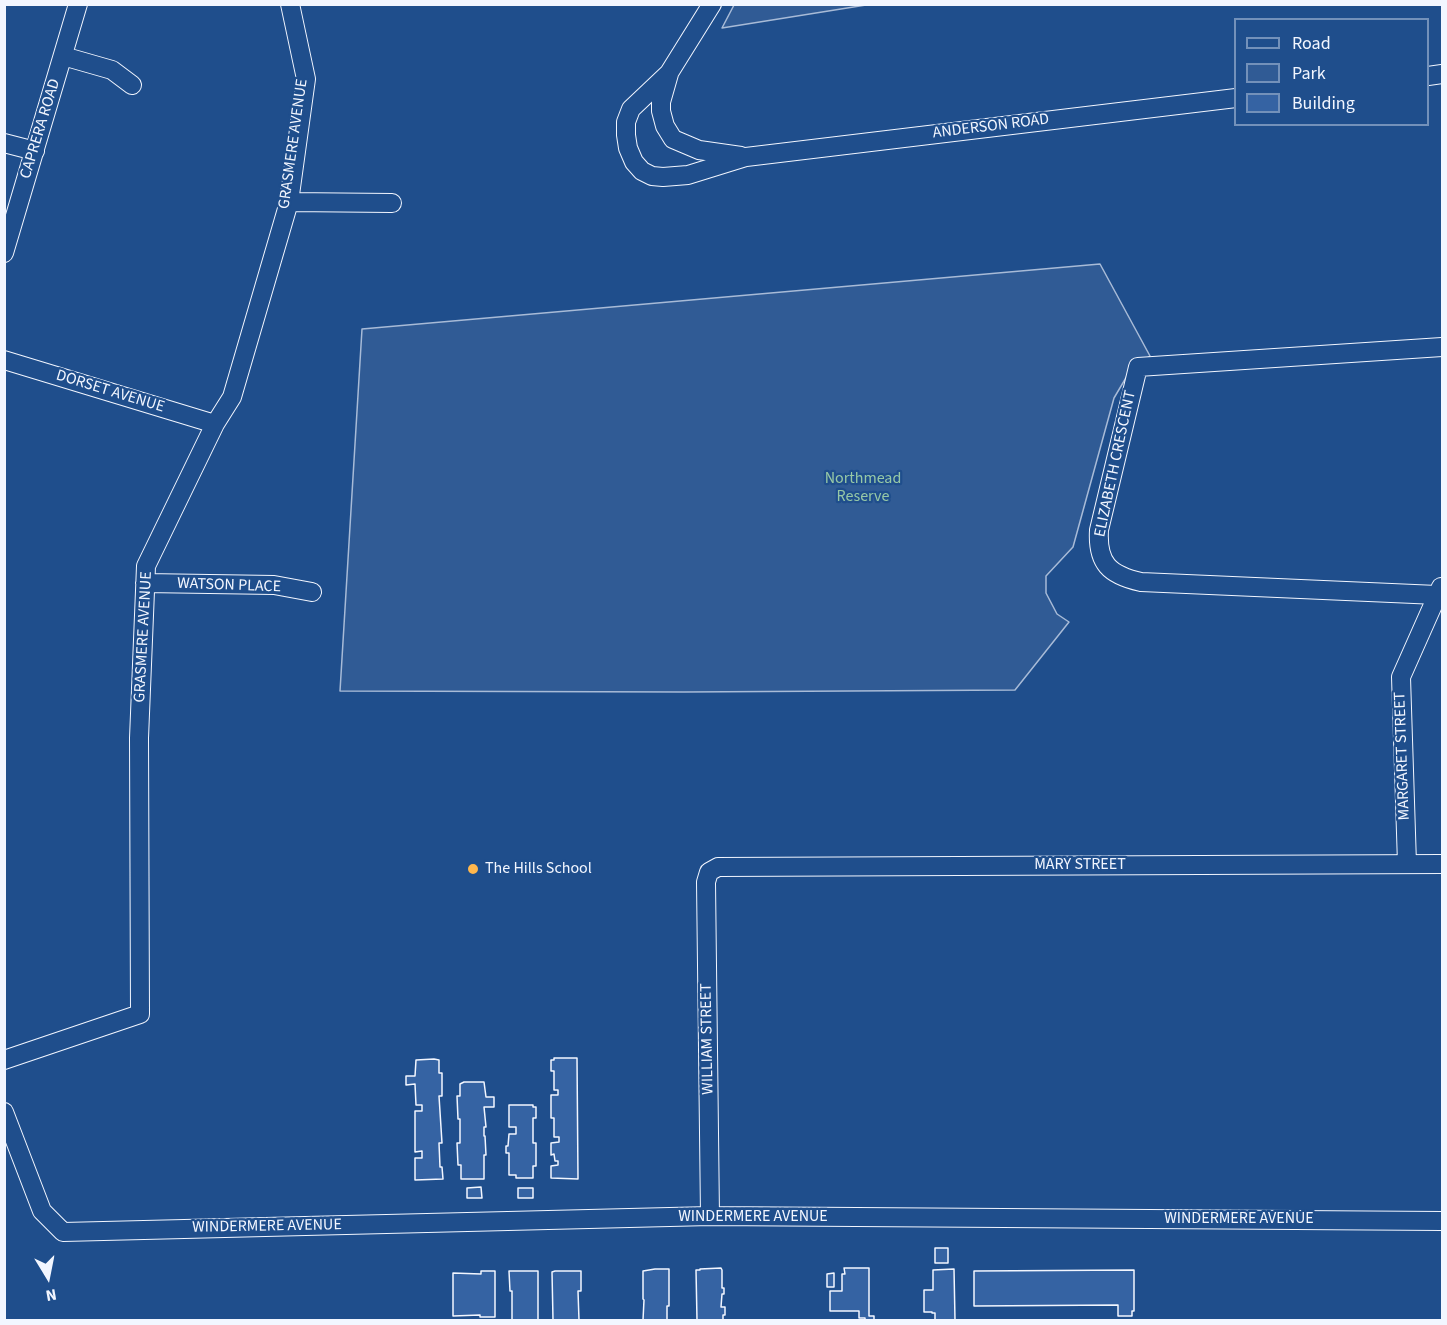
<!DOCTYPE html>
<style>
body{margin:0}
#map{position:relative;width:1447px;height:1325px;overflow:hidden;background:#1f4e8c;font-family:"Source Sans 3",sans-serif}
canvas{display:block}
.frame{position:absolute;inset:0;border:6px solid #f2f6ff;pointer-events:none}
.legend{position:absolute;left:1234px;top:18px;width:195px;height:108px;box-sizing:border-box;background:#1f4e8c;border:2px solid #7391ba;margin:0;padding:8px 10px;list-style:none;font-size:18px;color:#f2f6ff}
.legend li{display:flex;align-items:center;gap:12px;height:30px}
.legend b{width:30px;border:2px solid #7391ba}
.north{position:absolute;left:18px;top:1247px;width:60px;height:60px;-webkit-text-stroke:4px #1f4e8c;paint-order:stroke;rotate:170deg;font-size:16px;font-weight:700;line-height:24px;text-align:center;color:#f2f6ff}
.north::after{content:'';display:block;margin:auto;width:21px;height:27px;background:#f2f6ff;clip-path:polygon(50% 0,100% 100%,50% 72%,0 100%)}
</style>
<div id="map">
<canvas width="1447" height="1325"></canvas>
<div class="frame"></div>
<ul class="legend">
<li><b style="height:8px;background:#1f4e8c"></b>Road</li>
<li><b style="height:16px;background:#305b95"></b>Park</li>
<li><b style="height:16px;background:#3563a3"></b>Building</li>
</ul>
<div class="north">N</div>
</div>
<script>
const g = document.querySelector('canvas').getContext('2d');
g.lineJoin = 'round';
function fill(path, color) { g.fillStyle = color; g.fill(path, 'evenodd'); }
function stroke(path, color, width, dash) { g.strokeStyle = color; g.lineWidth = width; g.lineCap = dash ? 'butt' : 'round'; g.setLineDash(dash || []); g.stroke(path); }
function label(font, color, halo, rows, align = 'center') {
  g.font = font + ' "Source Sans 3",sans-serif'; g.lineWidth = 4.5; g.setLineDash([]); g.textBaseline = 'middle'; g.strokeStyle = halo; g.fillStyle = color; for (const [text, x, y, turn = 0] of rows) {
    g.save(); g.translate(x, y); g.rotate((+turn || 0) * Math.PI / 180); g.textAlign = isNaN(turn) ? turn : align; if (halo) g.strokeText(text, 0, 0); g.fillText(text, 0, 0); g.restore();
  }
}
const green = new Path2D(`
 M734,5v-1l132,1 -144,23z
 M1100,264l50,92 -20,15 -16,27 -41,149 -27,29v17l11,21 12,8 -54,68 -331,2 -344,-1 22,-362z`);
fill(green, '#305b95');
stroke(green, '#a8bbd7', 1.5);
const building = new Path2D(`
 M554,1058h23l1,121 -27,-1v-12l7,-1v-4h-3l-1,-7 -3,1v-12l8,-1v-5h-5v-19h-3v-23h7v-5h-4v-19h-3v-11h3z
 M434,1059l5,1v13h3v23h-3l3,47h-3l1,24h2l1,12 -28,1v-22h7v-7l-7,1v-41h7v-6h-6l-1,-21 -9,1v-9h9l1,-16z
 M464,1082h20l2,15h8v10h-10l2,20h-2v9h1l1,19h-2v24h-23v-14h-3l-1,-22h3v-24h-2l-1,-23h3v-12z
 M509,1105h24v2h3v11h-3v25h3v23h-3v12h-17v-3h-7v-22h-3v-7h2l1,-12h7v-7h-7z
 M481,1187l1,11h-15v-10z
 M518,1188h15v10h-15z
 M935,1248h13v15h-13z
 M721,1268l1,2v18h2v6h-2l-1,13h4v8h-2v5h-26l-1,-50h4v-1z
 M844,1268h25v48h5v4h-9v-2h-6v-7h-29v-20h12v-17h3z
 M655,1269h14v37h-2v14h-24l1,-20 -1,-1v-28z
 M954,1269l1,51h-20v-7h-3v-1h-8v-22h9v-20z
 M1134,1270v41h-2v5h-14v-11l-144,1v-35z
 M481,1271h14v46h-15v-2l-27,1v-43l28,1z
 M509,1271h29v49h-26v-29h-2z
 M555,1271h26v20h-3l1,29h-26l-1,-48z
 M834,1273v14h-7v-13z`);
fill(building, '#3563a3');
stroke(building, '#f2f6ff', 1.5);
const minor = new Path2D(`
 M712,4l-43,69 -38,36 -5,13v13l2,13 6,14 8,9 10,5 11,1 25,-2 58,-18 490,-59
 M63,56l49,14 20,15
 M669,74l-8,28v9l4,15 8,13 26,11 42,6
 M1428,76l14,-2
 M4,143l31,8
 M289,202l103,1
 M4,253l74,-249
 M4,360l211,64
 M145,583l129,2 38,7
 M1437,595l-296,-13c-32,-7 -44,-19 -42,-52l39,-163 304,-20
 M1407,864l-6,-187 40,-90
 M4,1060l136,-46 -1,-276 7,-172 69,-142 17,-27 57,-195 17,-123 -16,-75
 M4,1112l38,99 21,21 647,-16 732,5
 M710,1216l-4,-334 3,-10 9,-5 724,-3`);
stroke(minor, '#f2f6ff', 20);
stroke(minor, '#1f4e8c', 18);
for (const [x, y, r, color] of [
 [473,869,6,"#ffb74d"]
]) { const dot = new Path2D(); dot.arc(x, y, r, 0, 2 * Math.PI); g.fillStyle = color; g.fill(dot); stroke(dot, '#1f4e8c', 2); }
label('16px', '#f2f6ff', '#1f4e8c', [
 ["ANDERSON ROAD",991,127,-7],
 ["CAPRERA ROAD",41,129,-73],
 ["GRASMERE AVENUE",294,144,-82],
 ["DORSET AVENUE",110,392,17],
 ["ELIZABETH CRESCENT",1116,464,-78],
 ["WATSON PLACE",229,586,2],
 ["GRASMERE AVENUE",144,637,-87],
 ["MARGARET STREET",1403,756,-92],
 ["MARY STREET",1080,865],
 ["WILLIAM STREET",708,1039,-91],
 ["WINDERMERE AVENUE",753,1217],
 ["WINDERMERE AVENUE",1239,1219],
 ["WINDERMERE AVENUE",267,1227,-1]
]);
label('16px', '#97c8a6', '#1f4e8c', [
 ["Northmead",863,479],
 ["Reserve",863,497]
]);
label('16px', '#f2f6ff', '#1f4e8c', [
 ["The Hills School",485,869]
], 'left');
</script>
